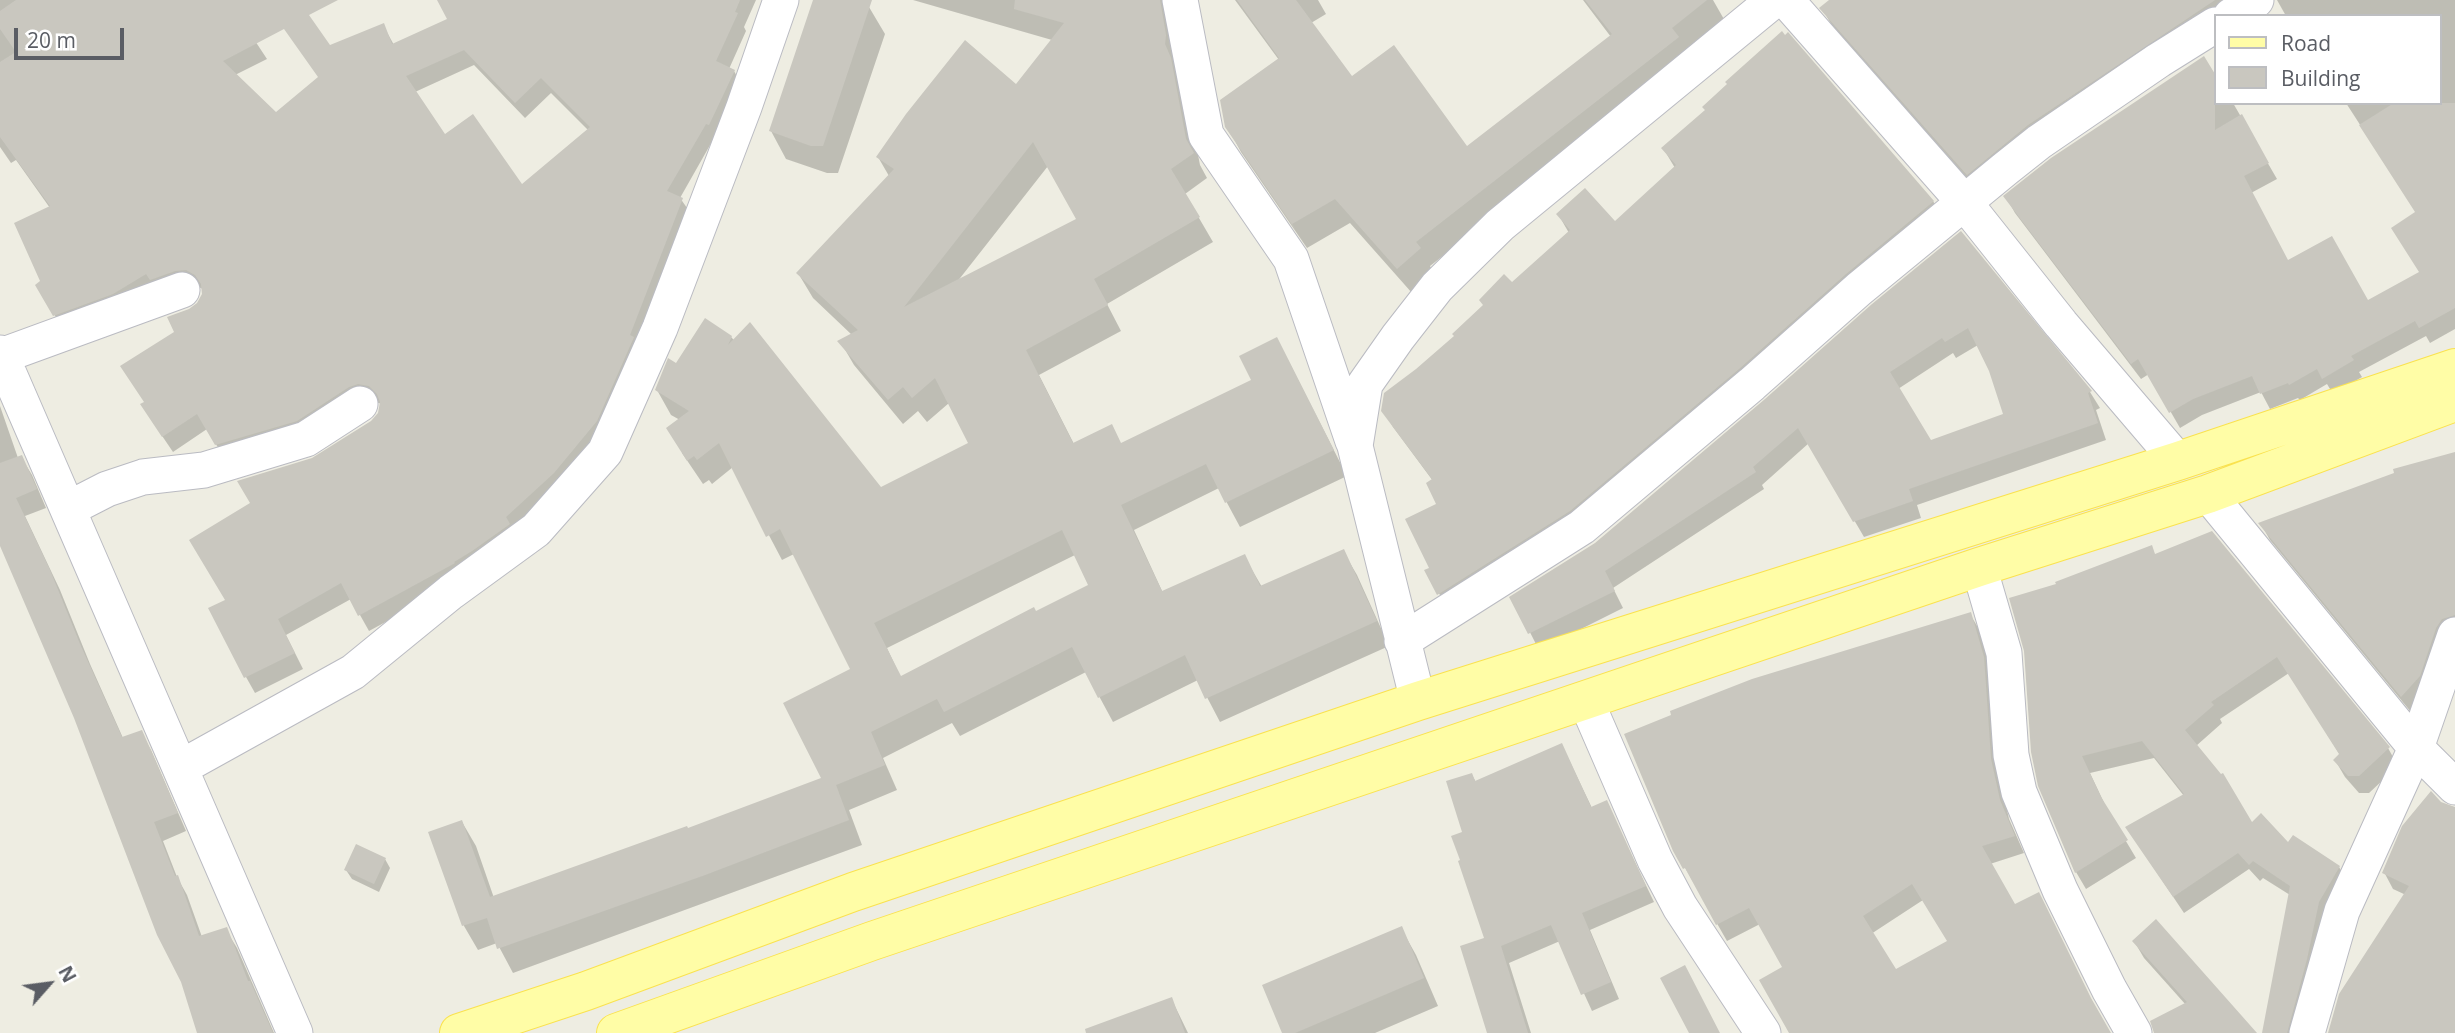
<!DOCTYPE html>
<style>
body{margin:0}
#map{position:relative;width:2455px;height:1033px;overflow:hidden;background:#eeede2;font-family:"Open Sans",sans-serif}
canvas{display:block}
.legend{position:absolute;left:2214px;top:14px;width:228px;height:91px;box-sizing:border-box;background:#fff;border:2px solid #bdbec1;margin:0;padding:9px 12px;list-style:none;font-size:21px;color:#5a5d64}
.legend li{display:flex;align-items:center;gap:14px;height:35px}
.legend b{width:35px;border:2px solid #bdbec1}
.north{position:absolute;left:14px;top:949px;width:70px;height:70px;-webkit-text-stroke:5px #fff;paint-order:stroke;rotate:62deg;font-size:19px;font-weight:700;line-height:28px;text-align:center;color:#5a5d64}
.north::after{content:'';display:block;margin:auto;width:24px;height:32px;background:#5a5d64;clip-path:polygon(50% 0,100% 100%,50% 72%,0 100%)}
.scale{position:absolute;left:14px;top:28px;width:110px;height:32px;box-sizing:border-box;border:4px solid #5a5d64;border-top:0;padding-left:9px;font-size:21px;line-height:24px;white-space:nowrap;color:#5a5d64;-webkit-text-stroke:5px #fff;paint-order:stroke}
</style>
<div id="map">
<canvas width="2455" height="1033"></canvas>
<ul class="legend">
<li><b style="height:9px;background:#fffda6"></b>Road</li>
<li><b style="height:19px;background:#c9c7bf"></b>Building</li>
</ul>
<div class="north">N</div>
<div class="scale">20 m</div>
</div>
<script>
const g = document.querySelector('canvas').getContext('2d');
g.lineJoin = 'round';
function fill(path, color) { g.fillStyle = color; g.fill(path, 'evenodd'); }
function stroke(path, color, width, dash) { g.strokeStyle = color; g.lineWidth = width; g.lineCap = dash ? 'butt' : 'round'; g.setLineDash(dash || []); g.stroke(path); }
fill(new Path2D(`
 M0,0h228l39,59 -32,16 41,40 43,-37 -36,-78h14l32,47 54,-22 11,20 55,-26 -10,-19h317l-12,27 2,4 -17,38 5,2 9,16 -63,111 12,17 -87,223 -142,142 -94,51 -18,-32 -65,36 17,34 -48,24 -9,-16 -19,-76 25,-97 61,-44 59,-38 8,-9 2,-9 -14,-4 -142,61 -19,-32 -34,23 -21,-31 25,-89 13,-22 8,-5 5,-10v-6l-7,-3 -132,45 -27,-46 6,-3 7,-74 -34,-48 -5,3 -11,-16zM474,65l51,53 26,-25 37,37 -66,57 -77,-51 -30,-44z
 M815,0h35l19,7 16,27 -47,139h-11l-41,-14 -15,-28z
 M913,0h274l-3,84 16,81 7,13 -22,16 28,48 -106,62 14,27 -82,44 35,69 48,1 168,-81 57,112 -107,51 -21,-39 -85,42 29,63 81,-37 18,31 81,-36 14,24 32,71 -169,76 -22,-42 -85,42 -27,-50 -126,64 -8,-13 -69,35 14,32 -48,20 13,35 -349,128 -16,-30 -19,7 -14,-24 -34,-93 32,-11 14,24 18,52 193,-68 137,-51 29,-109 -59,-116 -12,6 -49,-93 -21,17 -3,-4 -6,4 -21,-31 -2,-33 -9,-5 -14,-25 19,-25 55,-28 149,152 90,-45 -21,-41 -22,19 -9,-11 -15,13 -49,-59 -14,-24 12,-6 -39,-37 -15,-25 91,-97 -11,-19 138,-71 36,-46zM1048,166l30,54 -121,62zM1075,555l15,31 -189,92 -14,-30z
 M1235,0h83l8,14 -15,9 40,56 116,70 144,-112 -28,-37h130l12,21 -34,41 -261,204 4,8 -22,19 -62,-70 -43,25 -66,-96 -14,-26 52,-66z
 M1832,0h414l-269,190 -146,-166 -9,-16z
 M2277,0h178v329l-25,14 -4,-7 -67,36 3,5 -29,17 -6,-10 -27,16 -2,-2 -28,11 -9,-17 -59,23 -22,13 -31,-54 -8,5 -126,-166 -9,-16 197,-139 12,19v26h18l44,76 -26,14 37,69 80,40 52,-29 -3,-60 -71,-110h93v-87h-153z
 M1663,148l270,53 9,16 -363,310 -131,83 -21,-39 4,-2 7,-65 -5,-23 -40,-54 -10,-17 35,-40 151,-137 -11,-19 57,9 60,-55z
 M1960,234l130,158 10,16 -4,2 10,30 -189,65 4,13 -57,19 -55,-94 -47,42 2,4 -151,99 10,20 -84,42 -27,-53 84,-53zM1978,345l12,26 16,44 -75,27 -33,-53 55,-36 3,5z
 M0,406l18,52 3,-1 11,18 14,33 -21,8 35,74 30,74 33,74 18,-6 10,18 35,81 -23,10 14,36 10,18 15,42 24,-7 11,18 37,85h-75l-17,-52 -106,-264 -76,-173z
 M2455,454v180l-44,78 -141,-172 -9,-16z
 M2156,556l232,192 10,18 -29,27h-10l-14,-16 -10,-17 5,-5 -51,-82 -69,46 2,4 -26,23 55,79 88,42 10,17 -49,149h-36l26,-138 -27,-17 -3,3 -11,-12 -65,44 -57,-85 57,-32 -30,-38 -64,15 18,38 28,47 -50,31 -10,-17 -36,-87z
 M1970,614l10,17 13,44 7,103 9,41 15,34 -34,11 24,42 87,112 8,15h-318l-7,-65 -24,-44 -33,17 -52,-91zM1923,900l26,41 -54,31 -24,-38z
 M1562,745l30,63 14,-6 48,100 -64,28 29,69 -27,12 -32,-70 -51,22 22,70h-42l-3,-94 -22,-106 8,-58 4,7z
 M2440,803l15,5v225h-125l76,-138 -13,-6 -9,-17z
 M385,859l5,9 -11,24 -27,-13 -6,-9z
 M1401,928l15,27 22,51 -63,27h-91z
 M2134,941l120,92h-98l30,-28 -42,-47z
 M1172,1000l16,33h-75z`), '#0003');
fill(new Path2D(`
 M16,0h322l-29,15 21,30 54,-22 8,21 55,-25 -10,-19h303l-5,12 3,1 -22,48 19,9 -26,55 -3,-1 -39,67 16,7 -53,137 4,2 -37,84 -43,52 -48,44 4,7 -38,27 -18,11 1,1 -97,53 -17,-33 -63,36 17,34 -51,25 -36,-70 17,-8 -36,-60 61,-37 -13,-22 75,-23 59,-37 7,-8 2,-11 -3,-8 -8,-8 -11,-2 -9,3 -52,34 -82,24 -18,-31 -35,23 -22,-33 4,-2 -24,-36 54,-34 -7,-15 22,-8 8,-6 5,-9 -1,-10 -6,-9 -9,-5 -11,1 -25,9 -4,-6 -33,20 -60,22 -18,-31 5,-4 -26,-58 36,-17 -50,-69v-75l16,-10 -16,-23v-18zM284,29l34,48 -42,35 -53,-51zM464,50l51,53 26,-25 49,49 -68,57 -49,-70 -28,20 -39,-58z
 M813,0h59l-49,146h-12l-42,-15z
 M1015,0h145l6,35 -1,9 6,14 15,81 8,14 -23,16 29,48 -106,62 14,26 -82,45 47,93 39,-19 9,19 130,-63 -12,-24 38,-19 57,113 -109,53 -19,-39 -85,41 41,86 83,-37 15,32 84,-37 33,72 -172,78 -20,-44 -87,43 -26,-51 -128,65 -7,-13 -66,33 14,33 -49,20 13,35 -144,55 -208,74 -10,-31 -25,8 -34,-94 34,-12 28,77 197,-71 1,2 133,-50 -38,-75 67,-34 -70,-140 -14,8 -47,-94 -22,17 -3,-4 -7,5 -21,-33 23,-17 -34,-21 13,-32 8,5 29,-45 27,18 -4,9 22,-23 131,165 87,-44 -33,-65 -23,20 -9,-11 -15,13 -51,-59 21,-11 -62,-57 98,-104 -18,-12 30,-43 59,-74 51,44 48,-61 -50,-14zM1033,142l43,77 -172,88zM1062,530l26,55 -52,26 -2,-4 -133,69 -27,-53z
 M1237,0h59l56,76 42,-31 73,101 145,-112 -27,-34h122l-35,28 7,9 -263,205 5,6 -24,21 -62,-70 -43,25 3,5 -70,-102 -5,-27 59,-42z
 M1829,0h386l-187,125 -61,50 -148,-167z
 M1782,31l3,4 3,-3 146,169 -88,73 -107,95 -169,142 -133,84 -13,-25 5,-2 -24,-49 31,-15 -10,-21 6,-4 -51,-68 3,-18 32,-24 38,-33 -2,-2 31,-29 -4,-5 25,-26 8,8 58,-52 -14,-16 29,-26 30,33 61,-56 -15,-17 44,-38 -3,-3 25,-23 -2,-2z
 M2204,56l11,18v56l27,-16 27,49 -25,13 44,84 44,-24 36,64 51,-28 -28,-44 24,-16 -56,-87 35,-22h61v205l-36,20 -4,-7 -64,35 3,4 -32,19 -5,-10 -28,16 -1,-2 -28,11 -8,-18 -59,23 -24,14 -31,-54 -7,5 -128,-168 48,-38z
 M1961,231l131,160 -4,2 10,30 -189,66 4,12 -60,21 -55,-94 -45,39 3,5 -151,99 10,20 -87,43 -19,-37 86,-54 170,-144 107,-95zM1968,328l21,43 14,43 -72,26 -41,-68 52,-34 3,4z
 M2455,452v163l-13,4 -6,9 -16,48 -19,21 -143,-174 136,-50 -1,-4z
 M22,455l15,34 -21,9 34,72 30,74 42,93 20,-7 36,83 -24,9 21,54 3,-1 21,61 28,-9 21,54h2l23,52h-76l-16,-51 -24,-47 -83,-217 -74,-172v-83z
 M2212,531l178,216 -31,29h-11l-15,-16 6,-6 -62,-97 -66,45 3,3 -29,25 36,44 2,-1 29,49 9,-9 27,29 5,-7 47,31 -21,36 -12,57 -20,74h-25l28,-147 -37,-25 -4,4 -11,-12 -65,44 -48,-70 59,-33 -42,-53 -60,15 19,41 27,43 -53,33 -37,-87 -7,-34 -7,-101 -15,-53 47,-14 -1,-2 97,-37 3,9z
 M1971,612l13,45 7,102 9,41 15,36 -33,10 33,58 24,-12 52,106 20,35h-322l-30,-53 23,-13 -33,-59 -33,17 -31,-57 -2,1 -10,-18 -49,-117 47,-19 -1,-4 82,-32zM1912,884l35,57 -51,28 -33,-53z
 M1562,743l29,64 16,-7 39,86 -64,27 29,69 -30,13 -30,-70 -50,21 27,87h-41l-27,-87 24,-8 -26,-77 2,-1 -9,-24 11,-4 -16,-51 26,-8 3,8z
 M2431,791l10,11 14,5v226h-127l11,-39 70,-108 -27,-13 20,-47z
 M356,844l30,14 -12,26 -30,-14z
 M2156,919l101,114h-103l-4,-12 37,-19 -55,-61z
 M1402,926l22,52 -129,55h-13l-20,-48z
 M1685,965l35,68h-31l-29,-55z
 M1172,997l13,36h-99l-1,-4z`), '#c9c7bf');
const minor = new Path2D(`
 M1180,0l26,135 85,124 62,182
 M1786,0l178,202 97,122 117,137
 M2231,16l25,-16
 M0,353l295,680
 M1,356l181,-66
 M2208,494l208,254 39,39
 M68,509l39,-20 36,-12 61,-7 102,-31 54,-35
 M1979,567l25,86 7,102 8,37 41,98 49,99 25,44
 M1402,641l180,-114 170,-143 107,-95 146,-120 34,-27 120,-82 56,-35
 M1418,701l-63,-255 10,-62 33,-47 39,-50 63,-62 274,-225
 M1586,701l69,159 25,47 83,126
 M180,768l173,-96 98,-80 85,-62 69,-78 55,-124 84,-221 37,-107
 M2307,1033l35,-122 74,-163 39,-113`);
const major = new Path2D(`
 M459,1033l127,-42 267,-99 565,-191 760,-240 277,-93
 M616,1033l256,-92 1107,-374 229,-73 247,-92`);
stroke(minor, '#babbc2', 37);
stroke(major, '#fae24f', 40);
stroke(minor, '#fff', 35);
stroke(major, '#fffda6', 38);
</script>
